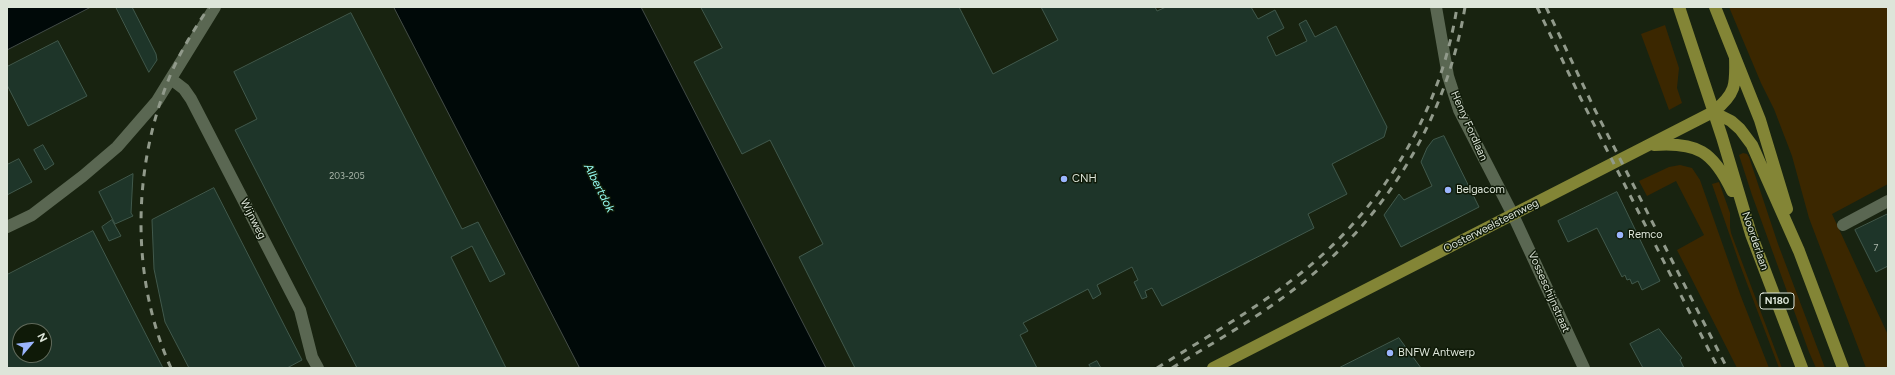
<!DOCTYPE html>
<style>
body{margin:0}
#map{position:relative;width:1895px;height:375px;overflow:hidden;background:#182310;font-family:Figtree,sans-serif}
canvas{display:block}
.frame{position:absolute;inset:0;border:8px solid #dde5d9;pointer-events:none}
.north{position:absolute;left:12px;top:323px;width:40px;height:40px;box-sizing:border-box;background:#0f1a08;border:1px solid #616b5c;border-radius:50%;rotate:62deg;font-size:11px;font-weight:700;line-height:16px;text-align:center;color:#dde5d9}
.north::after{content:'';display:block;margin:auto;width:14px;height:18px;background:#9bb5fd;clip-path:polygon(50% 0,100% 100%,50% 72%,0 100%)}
</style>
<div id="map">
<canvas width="1895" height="375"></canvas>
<div class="frame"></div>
<div class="north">N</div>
</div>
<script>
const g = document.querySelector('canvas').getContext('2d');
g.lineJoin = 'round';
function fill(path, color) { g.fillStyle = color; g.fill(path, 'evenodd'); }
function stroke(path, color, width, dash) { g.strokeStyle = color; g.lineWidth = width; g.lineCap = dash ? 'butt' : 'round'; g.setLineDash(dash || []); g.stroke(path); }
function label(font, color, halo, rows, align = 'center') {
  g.font = font + ' Figtree,sans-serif'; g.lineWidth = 3; g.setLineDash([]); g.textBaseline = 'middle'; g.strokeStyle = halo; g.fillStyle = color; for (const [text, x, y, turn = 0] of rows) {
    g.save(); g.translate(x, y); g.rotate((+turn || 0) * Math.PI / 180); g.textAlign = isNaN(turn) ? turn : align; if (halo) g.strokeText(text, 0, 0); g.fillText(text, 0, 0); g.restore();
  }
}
fill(new Path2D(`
 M1729,7h159v177l-56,30 56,121v33h-22l-57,-150 -17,-62 -18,-47 -13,-26z
 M1665,25l14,43 -2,20 5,15 -13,7 -28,-76z
 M1743,153l4,1 2,3 29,87 47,124h-9l-7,-16 -57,-157 -13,-40z
 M1680,165l12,3 8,12 40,114 29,74h-32l-60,-118 27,-15 -28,-54 -29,15 -8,-15 30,-14z
 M1719,182l11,31v14l1,6 51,135h-3l-39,-103 -28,-81z`), '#3b2700');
const water = new Path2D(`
 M7,7h84l-84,43z
 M394,7h247l185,361h-246z`);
fill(water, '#000908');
stroke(water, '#424b47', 1);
const building = new Path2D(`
 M116,7h16l24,47 1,6 -8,12z
 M701,7h258l34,67 65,-34 -17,-33h114l2,4 9,-4h85l7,12 17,-9 9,18 -17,9 9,19 31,-15 -8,-17 7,-4 9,17 21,-11 51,101 -3,10 -52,27 15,30 -39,20 6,14 -152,78 -10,-18 -7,3 2,6 -5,2 -8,-17 4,-2 -6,-13 -35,18 4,9 -8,5 -5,-10 -65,34 5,8 -8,4 17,33h-182l-56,-111 24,-13 -53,-104 -28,14 -48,-92 28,-14z
 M351,13l111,216 16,-7 27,52 -15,8 -18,-36 -21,11 55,111h-149l-122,-238 22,-11 -23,-47z
 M58,41l29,55 -59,30 -21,-41v-18z
 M1444,136l35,71 -78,40 -17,-32 15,-21 5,6 28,-14 -11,-24 6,-14 6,-8z
 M43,145l11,19 -9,6 -11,-20z
 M19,159l13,23 -25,13v-30z
 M133,174l-2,39 2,3 -18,8 -16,-32z
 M214,188l88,172 -15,8h-98l-24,-46 -11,-53 -2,-49z
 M1617,192l43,89 -18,9 -4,-9 -6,3 -2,-5 -3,1 -2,-5 -3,2 -25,-49 -29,14 -10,-21z
 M1888,214v52l-12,6 -21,-42z
 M112,220l9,16 -12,5 -7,-14z
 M93,231l70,137h-156v-93zM20,331h24v24h-24z
 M1659,329l23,29 -2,2 4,8h-41l-13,-24z
 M1399,338l22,30h-82z
 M1097,361l4,7h-10l-2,-3z`);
fill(building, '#1e3529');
stroke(building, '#41594c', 1);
stroke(new Path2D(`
 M1436,7l12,69 11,34 54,105 71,153
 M171,79l13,10 7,10 109,211 12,47 6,11
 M1843,225l45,-24
 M7,227l25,-12 51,-39 34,-29 40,-46 58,-94`), '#5a6752', 12);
stroke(new Path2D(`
 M1679,7l43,130 29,97 51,134
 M1715,7l45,113 27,89
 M1713,112l18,9 9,8 12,16 47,106 44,117
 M1654,145c43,-3 59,6 78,46
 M1213,368l500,-256c23,-18 23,-27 22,-55`), '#838536', 12);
stroke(new Path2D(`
 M1537,7l44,92 137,269
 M1546,7l49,103 132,258
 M171,368c-40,-88 -39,-197 -3,-287 10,-26 25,-50 41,-74
 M1157,368c48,-30 99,-59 144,-95 82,-65 140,-162 156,-266
 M1172,368c39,-24 80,-47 117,-75 94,-69 157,-171 176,-286`), '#919a8b', 3, [7, 7]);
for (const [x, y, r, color] of [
 [1064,179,4,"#9bb5fd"],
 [1448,190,4,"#9bb5fd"],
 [1620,235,4,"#9bb5fd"],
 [1390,353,4,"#9bb5fd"]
]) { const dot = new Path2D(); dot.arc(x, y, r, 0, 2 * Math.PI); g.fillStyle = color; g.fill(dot); stroke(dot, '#0f1a08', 1.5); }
label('9px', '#adb9ad', null, [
 ["203-205",347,176],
 ["7",1876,248]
]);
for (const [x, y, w] of [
 [1777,301,34]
]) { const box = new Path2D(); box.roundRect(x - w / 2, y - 8, w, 16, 3); g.fillStyle = '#0f1a08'; g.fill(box); stroke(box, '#dde5d9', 1); }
label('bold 10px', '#dde5d9', null, [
 ["N180",1777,301]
]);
label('11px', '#dde5d9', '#0f1a08', [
 ["Henry Fordlaan",1469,126,66],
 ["Wijnweg",253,219,63],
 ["Oosterweelsteenweg",1491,226,-27],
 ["Noorderlaan",1755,241,71],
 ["Vosseschijnstraat",1549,292,66]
]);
label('11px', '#dde5d9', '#0f1a08', [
 ["CNH",1072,179],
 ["Belgacom",1456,190],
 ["Remco",1628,235],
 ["BNFW Antwerp",1398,353]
], 'left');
label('italic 12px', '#93f9ef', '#0f1a08', [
 ["Albertdok",599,188,63]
]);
</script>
